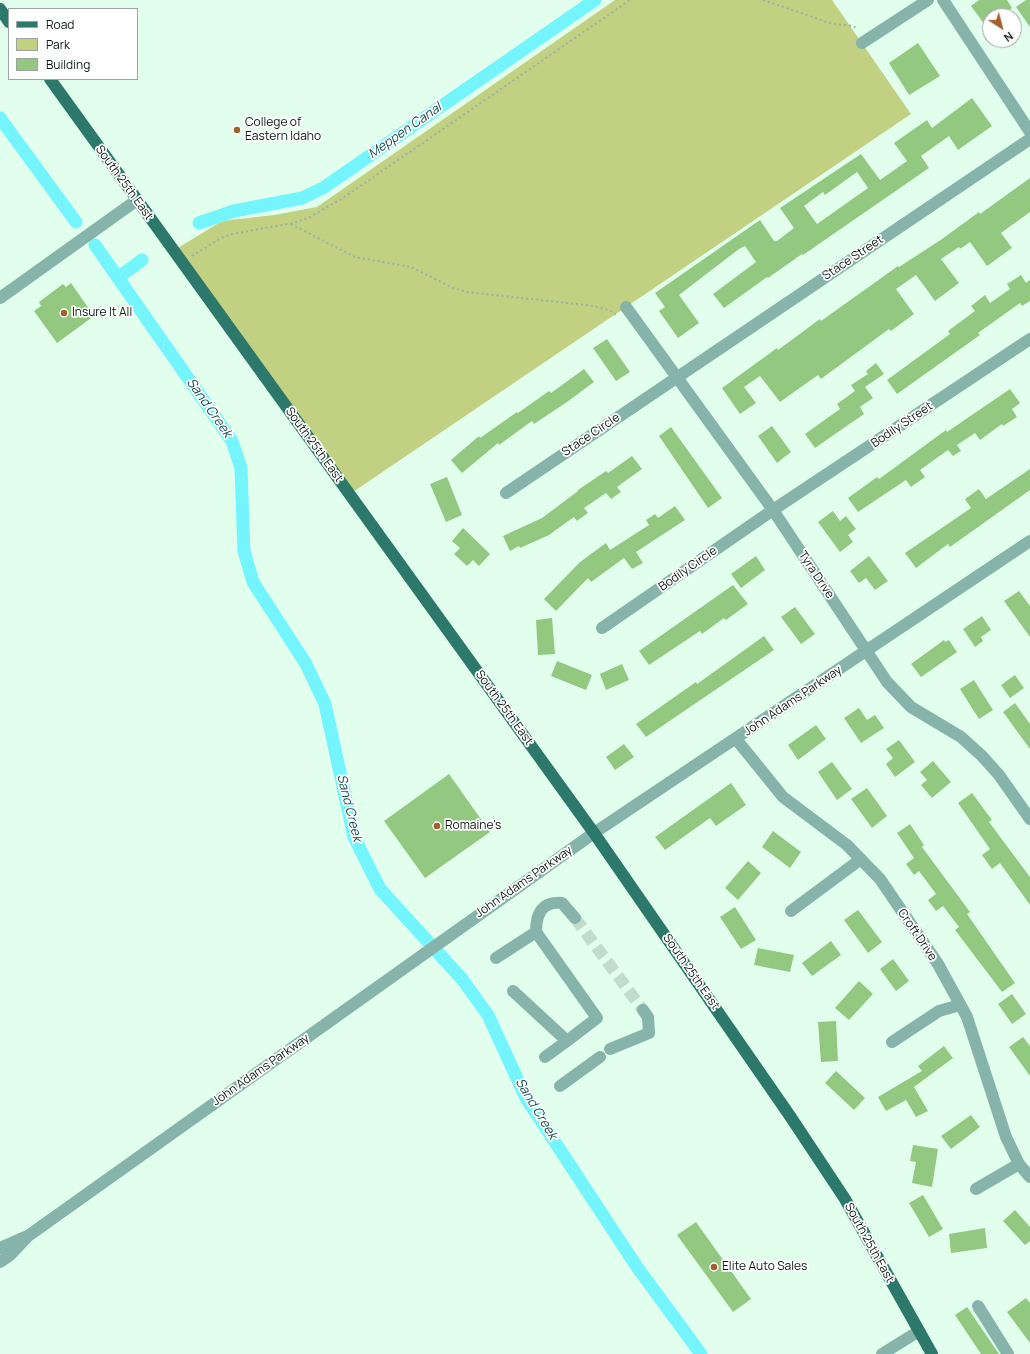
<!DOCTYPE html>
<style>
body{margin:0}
#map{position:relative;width:1030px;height:1354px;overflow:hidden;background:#e1ffec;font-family:Manrope,sans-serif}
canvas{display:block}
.legend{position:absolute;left:8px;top:8px;width:130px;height:72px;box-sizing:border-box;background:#fff;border:1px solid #9da3a0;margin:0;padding:5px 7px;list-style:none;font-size:12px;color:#0b1811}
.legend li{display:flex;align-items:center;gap:8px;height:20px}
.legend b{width:20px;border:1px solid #9da3a0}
.north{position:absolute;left:982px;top:8px;width:40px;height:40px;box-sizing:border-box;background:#fff;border:1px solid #9da3a0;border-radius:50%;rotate:144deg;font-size:11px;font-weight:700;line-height:16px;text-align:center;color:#0b1811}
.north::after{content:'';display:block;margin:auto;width:14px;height:18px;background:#a3602f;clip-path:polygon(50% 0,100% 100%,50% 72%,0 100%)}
</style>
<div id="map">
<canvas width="1030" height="1354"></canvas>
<ul class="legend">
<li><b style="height:5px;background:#2c796b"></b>Road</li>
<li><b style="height:11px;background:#c2d082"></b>Park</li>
<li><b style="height:11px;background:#92c87f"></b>Building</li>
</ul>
<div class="north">N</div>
</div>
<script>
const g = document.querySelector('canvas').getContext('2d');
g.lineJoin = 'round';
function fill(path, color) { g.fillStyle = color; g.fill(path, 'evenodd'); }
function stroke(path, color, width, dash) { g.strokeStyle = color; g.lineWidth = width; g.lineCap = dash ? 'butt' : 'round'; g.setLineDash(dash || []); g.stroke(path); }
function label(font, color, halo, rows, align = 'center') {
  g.font = font + ' Manrope,sans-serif'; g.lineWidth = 3.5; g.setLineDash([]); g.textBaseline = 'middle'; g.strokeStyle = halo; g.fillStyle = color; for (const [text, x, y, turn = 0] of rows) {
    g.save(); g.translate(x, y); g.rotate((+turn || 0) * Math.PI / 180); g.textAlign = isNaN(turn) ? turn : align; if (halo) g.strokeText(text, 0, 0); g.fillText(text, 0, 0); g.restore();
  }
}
fill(new Path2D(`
 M615,0h217l79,114 -561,380 -177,-243 49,-30 52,-6 43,-8z`), '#c2d082');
stroke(new Path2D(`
 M0,118l76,104
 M199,223l35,-12 68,-13 21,-10 272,-188
 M95,245l137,196 9,27 3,83 9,31 53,82 19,40 29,133 26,52 82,90 26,36 38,83 111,169 64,87
 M119,277l23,-17`), '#74f5fd', 13);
fill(new Path2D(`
 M979,0h28l5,8 -11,8h-11v16l-19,-26z
 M1026,0h4v27l-14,-20z
 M918,43l22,33 -31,19 -20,-32z
 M972,98l20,28 -34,24 -9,-14 -28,20 8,12 -126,87 -1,-1 -34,24 -1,-1 -43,31 -11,-14 43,-32 -11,-16 -6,3 -60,46 20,28 -21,15 -19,-27 6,-4 -10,-14 105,-73 14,21h3l17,-13 -14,-20 81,-54 19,26 27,-19 -13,-18 33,-23 5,8zM857,172l11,16 -51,36 -13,-18 19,-14 2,3z
 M1030,178v34l-29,21 11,15 -25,18 -17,-24 -10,7 -1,-2 -18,12 18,24 -24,18 -19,-26 -20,14 18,25 -23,17 -2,-2 -68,50 -3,-4 -38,27 -20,-26 -16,11 12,16 -16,11 -18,-26 55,-40 1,2 42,-31 1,2 77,-55 1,1 43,-28 37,-27 1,2z
 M1021,275l5,8 4,-3v21l-8,5 -2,-3 -42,30 2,2 -83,59 -10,-14 63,-46 -2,-3 27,-20 -4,-5 14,-11 5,8 20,-14 -3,-5z
 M71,283l23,33 -37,27 -23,-32 7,-5 -2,-4 24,-18 3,3z
 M607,339l23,33 -14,9 -23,-33z
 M876,363l8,11 -19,13 8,11 -13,9 4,7 -49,34 -10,-14 35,-25 -3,-5 18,-13 -4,-6 17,-11 -2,-3z
 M584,369l10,13 -27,20 -33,22 -2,-3 -33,24 -1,-2 -36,30 -11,-13 28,-24 1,2 37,-26 1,1 31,-22 2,2z
 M1010,389l10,14 -8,6 5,8 -14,9 -1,-2 -22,16 -5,-7 -18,12 4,6 -8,5 -5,-6 -28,20 5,7 -14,10 -5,-7 -48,32 -10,-14 29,-21 2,2 67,-49 1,2z
 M772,426l19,26 -14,11 -19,-27z
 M671,427l51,71 -14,10 -49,-72z
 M632,456l10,13 -25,18 4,5 -10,7 -5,-6 -22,15 4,5 -11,8 -3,-4 -25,18 -29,13 -1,-2 -9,5 -7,-15 39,-18 36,-27v-1l28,-19 2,2z
 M1030,469v21l-80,57 -2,-3 -32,24 -11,-15 66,-45 -6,-9 14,-10 7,10z
 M447,477l15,38 -16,7 -16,-38z
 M675,506l10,14 -49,32 7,11 -11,6 -8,-11 -33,24 -3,-4 -32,33 -12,-12 36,-37 26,-19 4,7 39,-25 -3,-5 9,-6 3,4z
 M833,511l7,10 6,-5 10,13 -8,6 5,7 -13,10 -22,-30z
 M463,528l27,26 -11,12 -6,-6 -6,6 -13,-12 6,-6 -8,-7z
 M756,556l9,14 -24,18 -10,-14z
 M869,556l19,25 -13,9 -9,-12 -7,5 -9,-12z
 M733,585l15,19 -22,16 -2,-2 -22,16 -2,-3 -51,34 -10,-14z
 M1019,591l11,15v31l-26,-36z
 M795,607l20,27 -14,10 -20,-27z
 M982,616l9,14 -10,7 2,4 -8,6 -12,-18z
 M552,618l3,36 -17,1 -2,-35z
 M764,636l10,14 -128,87 -10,-13 60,-42 1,2z
 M944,640l1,2 4,-2 8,12 -36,25 -10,-13z
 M557,661l35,14 -6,15 -35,-14z
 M622,664l7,16 -23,10 -6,-16z
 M1015,675l9,13 -14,10 -9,-13z
 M974,680l19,30 -14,9 -19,-30z
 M1015,703l15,21v25l-27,-37z
 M859,708l8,12 8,-5 9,13 -23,15 -17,-25z
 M816,725l10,14 -28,21 -10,-15z
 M899,740l16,22 -20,15 -9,-13 7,-6 -7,-9z
 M624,744l10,13 -19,13 -9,-13z
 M933,761l18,21 -19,16 -11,-13 6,-5 -7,-8z
 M832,762l20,27 -15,11 -19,-28z
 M449,774l41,58 -65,46 -41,-57z
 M731,783l15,22 -30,21 -6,-8 -45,32 -10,-13z
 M867,788l20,28 -15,12 -21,-29z
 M972,793l20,27 -3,2 41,55v28l-30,-42 -8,6 -10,-14 8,-6 -32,-46z
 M910,824l14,21 -2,2 48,65 -3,2 48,69 -13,9 -47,-62 4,-3 -16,-21 -7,5 -8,-11 8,-6 -17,-23 -5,4 -8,-11 8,-6 -17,-25z
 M773,831l28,21 -11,16 -28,-21z
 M748,861l13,12 -23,27 -13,-12z
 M735,907l21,33 -15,9 -21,-32z
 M858,910l24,32 -14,11 -24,-33z
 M831,941l10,14 -29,21 -10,-13z
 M758,948l36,7 -4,17 -36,-7z
 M893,959l16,22 -13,10 -16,-22z
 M859,981l14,13 -24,26 -14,-12z
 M1012,994l14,20 -14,10 -14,-20z
 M836,1021l2,40 -17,1 -3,-40z
 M1023,1037l7,9v30l-21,-29z
 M944,1046l9,12 -39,29 14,24 -12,6 -10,-17 -20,11 -8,-14 44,-26 -4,-5z
 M836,1071l29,27 -11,12 -29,-27z
 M971,1115l9,12 -29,22 -10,-13z
 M913,1145l25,4 -6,38 -20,-4 4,-21 -6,-1z
 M923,1195l20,34 -14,8 -20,-34z
 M1015,1210l15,17v14l-5,4 -22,-24z
 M696,1222l55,77 -18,13 -56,-77z
 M985,1228l2,20 -36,5 -2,-19z
 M1026,1298l4,5v40l-23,-31z
 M967,1307l32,47h-18l-26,-39z`), '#92c87f');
stroke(new Path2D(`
 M575,918l68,92`), '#c1dccb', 12, [12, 6]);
stroke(new Path2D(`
 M763,0l70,24 20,2 5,3
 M291,224l64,33 56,10 40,20 16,5 127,14 17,5 5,4
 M192,256l29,-18 11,-4 61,-11 15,-5 35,-20 287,-198`), '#9ab3a4', 2, [2, 3]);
stroke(new Path2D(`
 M943,0l87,132
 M862,43l66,-43
 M0,298l137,-98
 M626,307l147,203 114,172 24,25 50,30 21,19 17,19 31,44
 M506,493l524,-354
 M602,628l171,-118 257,-171
 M736,739l47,58 64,48 33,34 58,85 29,53 39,120 13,27 11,13
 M791,911l70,-52
 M496,958l40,-26
 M513,991l54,50 30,-23 -61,-86c0,-17 5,-31 26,-29l13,15
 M892,1042l47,-31 21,-6
 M610,1049l39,-16 -1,-16 -5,-7
 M545,1057l22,-16
 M560,1086l40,-29
 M976,1189l43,-25
 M0,1248l25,-11
 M0,1262l10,-7 18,-19 566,-403 436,-292
 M978,1306l30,48
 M882,1354l37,-23`), '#86b4aa', 12);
stroke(new Path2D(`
 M0,9l9,13
 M50,79l544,754 196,283 55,83 87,155`), '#2c796b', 12);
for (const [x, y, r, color] of [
 [237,130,4,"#a3602f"],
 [64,313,4,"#a3602f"],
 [437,826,4,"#a3602f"],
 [714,1267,4,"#a3602f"]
]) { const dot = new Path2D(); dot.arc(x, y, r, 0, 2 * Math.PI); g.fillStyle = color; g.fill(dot); stroke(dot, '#fff', 1.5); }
label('12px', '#0b1811', '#fff', [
 ["College of",245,123],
 ["Eastern Idaho",245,137],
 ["Insure It All",72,313],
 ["Romaine's",445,826],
 ["Elite Auto Sales",722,1267]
], 'left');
label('12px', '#0b1811', '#fff', [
 ["South 25th East",124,183,54],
 ["Stace Street",853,258,-34],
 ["Bodily Street",902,425,-34],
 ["Stace Circle",591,435,-34],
 ["South 25th East",314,445,54],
 ["Bodily Circle",688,569,-35],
 ["Tyra Drive",816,575,56],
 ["John Adams Parkway",793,701,-34],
 ["South 25th East",504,708,54],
 ["John Adams Parkway",524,882,-35],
 ["Croft Drive",917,935,56],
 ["South 25th East",691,972,55],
 ["John Adams Parkway",261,1070,-35],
 ["South 25th East",869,1243,61]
]);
label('italic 13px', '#134d51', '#fff', [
 ["Meppen Canal",405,131,-35],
 ["Sand Creek",209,408,55],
 ["Sand Creek",349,808,76],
 ["Sand Creek",536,1109,59]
]);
</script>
